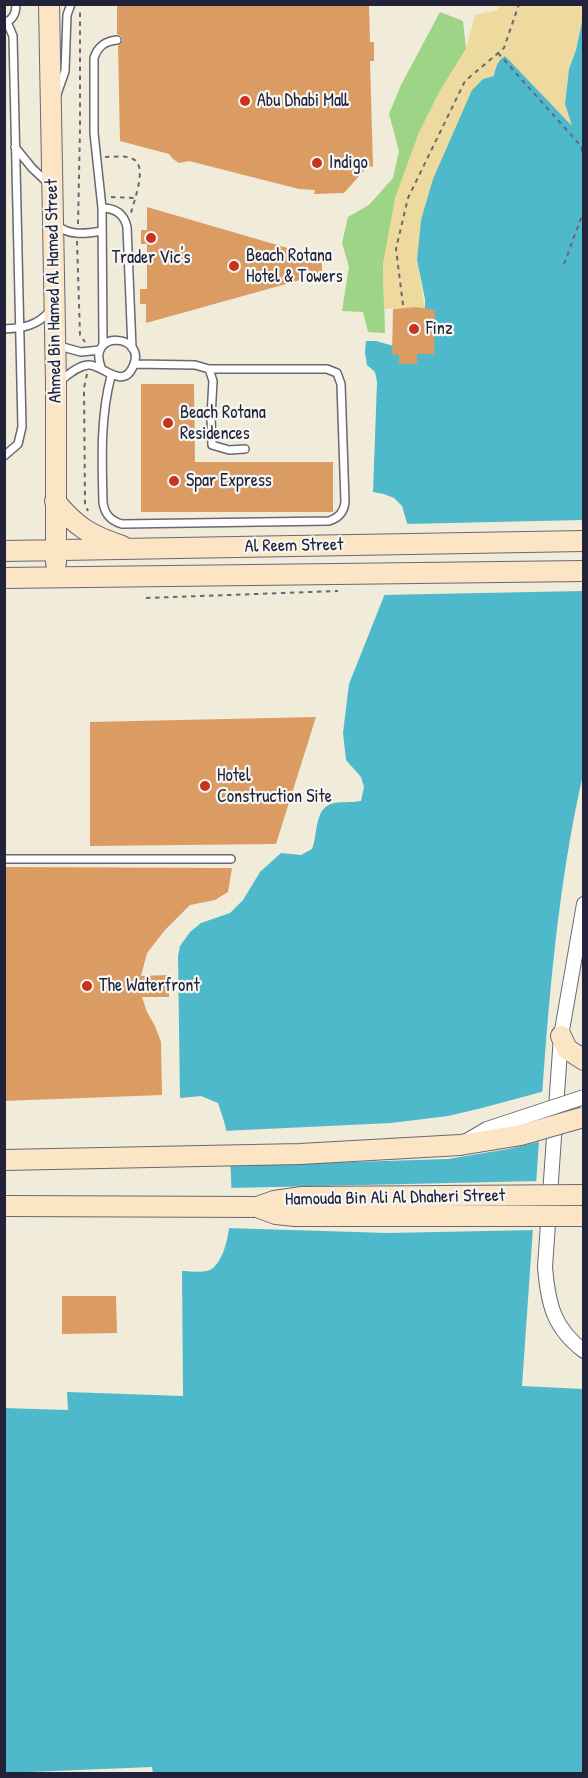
<!DOCTYPE html>
<style>
body{margin:0}
#map{position:relative;width:588px;height:1778px;overflow:hidden;background:#f1ebd9;font-family:"Patrick Hand",sans-serif}
canvas{display:block}
.frame{position:absolute;inset:0;border:6px solid #22223b;pointer-events:none}
</style>
<div id="map">
<canvas width="588" height="1778"></canvas>
<div class="frame"></div>
</div>
<script>
const g = document.querySelector('canvas').getContext('2d');
g.lineJoin = 'round';
function fill(path, color) { g.fillStyle = color; g.fill(path, 'evenodd'); }
function stroke(path, color, width, dash) { g.strokeStyle = color; g.lineWidth = width; g.lineCap = dash ? 'butt' : 'round'; g.setLineDash(dash || []); g.stroke(path); }
function label(font, color, halo, rows, align = 'center') {
  g.font = font + ' "Patrick Hand",sans-serif'; g.lineWidth = 4.5; g.setLineDash([]); g.textBaseline = 'middle'; g.strokeStyle = halo; g.fillStyle = color; for (const [text, x, y, turn = 0] of rows) {
    g.save(); g.translate(x, y); g.rotate((+turn || 0) * Math.PI / 180); g.textAlign = isNaN(turn) ? turn : align; if (halo) g.strokeText(text, 0, 0); g.fillText(text, 0, 0); g.restore();
  }
}
fill(new Path2D(`
 M440,12l23,9 3,28 -26,42 -22,44 -35,129 2,69 -17,-1 -5,-20 -21,-1 7,-44 -7,-24 6,-26 21,-12 24,-27 6,-27 -10,-37 12,-29z`), '#9ed485');
fill(new Path2D(`
 M501,5h82v12l-7,33 -7,19 -4,35 8,24 -68,-72 -10,12 -1,8 -11,3 -62,141 -4,40 8,49 -9,-2 -32,2 -1,-45 12,-66 23,-63 22,-44 26,-42 9,-34 22,-5z`), '#eeda9e');
fill(new Path2D(`
 M583,17l1,753c-27,117 -36,237 -44,357 -6,86 -12,173 -18,259l61,3v384l-430,1 -1,-7 -147,6 -1,-365 64,2 -1,-18 116,4 -1,-125c9,0 24,3 31,-3 26,-21 19,-114 12,-143 -2,-8 -5,-15 -7,-22l-17,-7 -21,2 -2,-142 2,-10 10,-14 11,-9 29,-10 13,-13 17,-28 21,-19 20,2 11,-6c6,-14 2,-39 19,-45 9,-3 20,-1 30,-3l3,-14 -3,-10 -15,-17 -3,-27 6,-49 35,-88 18,-31 10,-25 -10,-34 -8,-8 -10,-4 -11,-2 4,-110 -2,-10 -8,-7 -2,-12 1,-12h10l25,7 24,-28v-21l-8,-39 4,-40 12,-41 39,-89 11,-11 11,-3c1,-8 4,-16 11,-20l67,70 -7,-22 4,-35 7,-19z`), '#4fb9cc');
fill(new Path2D(`
 M583,520v71l-202,4 19,-32 9,-23 -4,-16z
 M545,1091l-3,50 -34,8 -60,10 -220,7 -5,-35 168,-8 57,-7 34,-8z
 M539,1181l-3,49 -148,3 -162,-5 3,-40z`), '#f1ebd9');
fill(new Path2D(`
 M117,4h252l1,38h4v19h-4l3,106 -5,-1 -24,27 -30,1 1,-4 -16,-1 -110,-28 -10,2 -6,-4 -4,-5 -49,-13 -2,-95 5,-6 -2,-4 -4,-2z
 M147,207l175,51v16l-176,49v-19h-6v-15h7v-45h-6v-14h6z
 M416,307l19,3 -1,44h-17v10h-18v-9l-7,-1 1,-45z
 M141,384h53l1,78h138v50h-192z
 M316,717l-40,127 -186,2v-124z
 M4,867l228,1 -4,24 -13,8 -25,5 -25,25 -18,23 -6,23 28,-1v22h-27l5,15 8,14 6,16 1,53 -158,6z
 M62,1296h54l1,37 -55,1z`), '#db9c64');
const service = new Path2D(`
 M4,22c9,-1 12,-9 12,-18
 M56,97l9,-26 2,-56 4,-11
 M15,147l17,21 16,15
 M102,208c13,0 22,6 25,19l5,121
 M56,225c14,11 29,9 46,6
 M4,329c19,-1 33,-3 46,-18
 M103,345l-1,-137 -8,-75v-75c4,-12 11,-17 23,-18
 M59,346l22,6 19,-2
 M135,364l60,1 14,4 4,12 -2,36 1,28 17,5 16,-1
 M111,376c-11,42 -9,84 -8,127 2,12 8,18 19,21l207,-3c10,-3 15,-9 16,-19l-4,-118 -4,-11 -10,-4h-118
 M60,381c8,-6 17,-15 28,-16 13,-2 36,28 46,-1 11,-30 -47,-34 -33,3
 M4,456l14,-12 4,-17 -9,-391 -6,-14
 M4,859h227`);
const minor = new Path2D(`
 M584,904l-23,132 -16,231c3,36 8,61 39,84`);
const secondary = new Path2D(`
 M49,4l7,380v179
 M55,501c21,26 35,34 67,45
 M4,551l580,-10
 M4,578l580,-7
 M561,1036l6,13 17,11
 M4,1160l296,-6 160,-9
 M4,1206l253,1`);
stroke(service, '#6a6872', 10);
stroke(minor, '#6a6872', 16);
stroke(secondary, '#6a6872', 22);
stroke(new Path2D(`
 M498,53l83,93 3,13
 M105,157c8,0 21,-2 28,2 15,7 1,41 -2,54
 M111,197l24,1
 M78,224l2,-95v-119
 M77,241l3,94 5,7
 M564,264l20,-54
 M403,305l-7,-56 12,-51 57,-117 39,-33 15,-44
 M87,374l-3,14 1,116 3,7
 M146,598l192,-7`), '#6a6872', 2, [4.5, 4.5]);
stroke(service, '#fff', 7);
stroke(minor, '#fff', 14);
stroke(secondary, '#fce5c4', 20);
const minorBridge = new Path2D(`
 M463,1143l24,-14 97,-32`);
const secondaryBridge = new Path2D(`
 M460,1145l61,-10 63,-18
 M257,1207l17,-6 28,-4 282,-2
 M257,1207l19,7 19,2h289`);
stroke(minorBridge, '#6a6872', 16, []);
stroke(secondaryBridge, '#6a6872', 22, []);
stroke(minorBridge, '#fff', 14);
stroke(secondaryBridge, '#fce5c4', 20);
for (const [x, y, r, color] of [
 [245,101,6,"#c8321e"],
 [317,163,6,"#c8321e"],
 [151,238,6,"#c8321e"],
 [234,266,6,"#c8321e"],
 [414,329,6,"#c8321e"],
 [168,423,6,"#c8321e"],
 [174,481,6,"#c8321e"],
 [205,786,6,"#c8321e"],
 [87,986,6,"#c8321e"]
]) { const dot = new Path2D(); dot.arc(x, y, r, 0, 2 * Math.PI); g.fillStyle = color; g.fill(dot); stroke(dot, '#f6f6f2', 2); }
label('18px', '#22223b', '#f6f6f2', [
 ["Abu Dhabi Mall",257,101],
 ["Indigo",329,163],
 ["Beach Rotana",246,256],
 ["Hotel & Towers",246,277],
 ["Trader Vic's",151,258,"center"],
 ["Finz",426,329],
 ["Beach Rotana",180,413],
 ["Residences",180,434],
 ["Spar Express",186,481],
 ["Hotel",217,776],
 ["Construction Site",217,797],
 ["The Waterfront",99,986]
], 'left');
label('18px', '#22223b', '#f6f6f2', [
 ["Ahmed Bin Hamed Al Hamed Street",54,291,-91],
 ["Al Reem Street",294,546,-1],
 ["Hamouda Bin Ali Al Dhaheri Street",395,1198,-1]
]);
</script>
